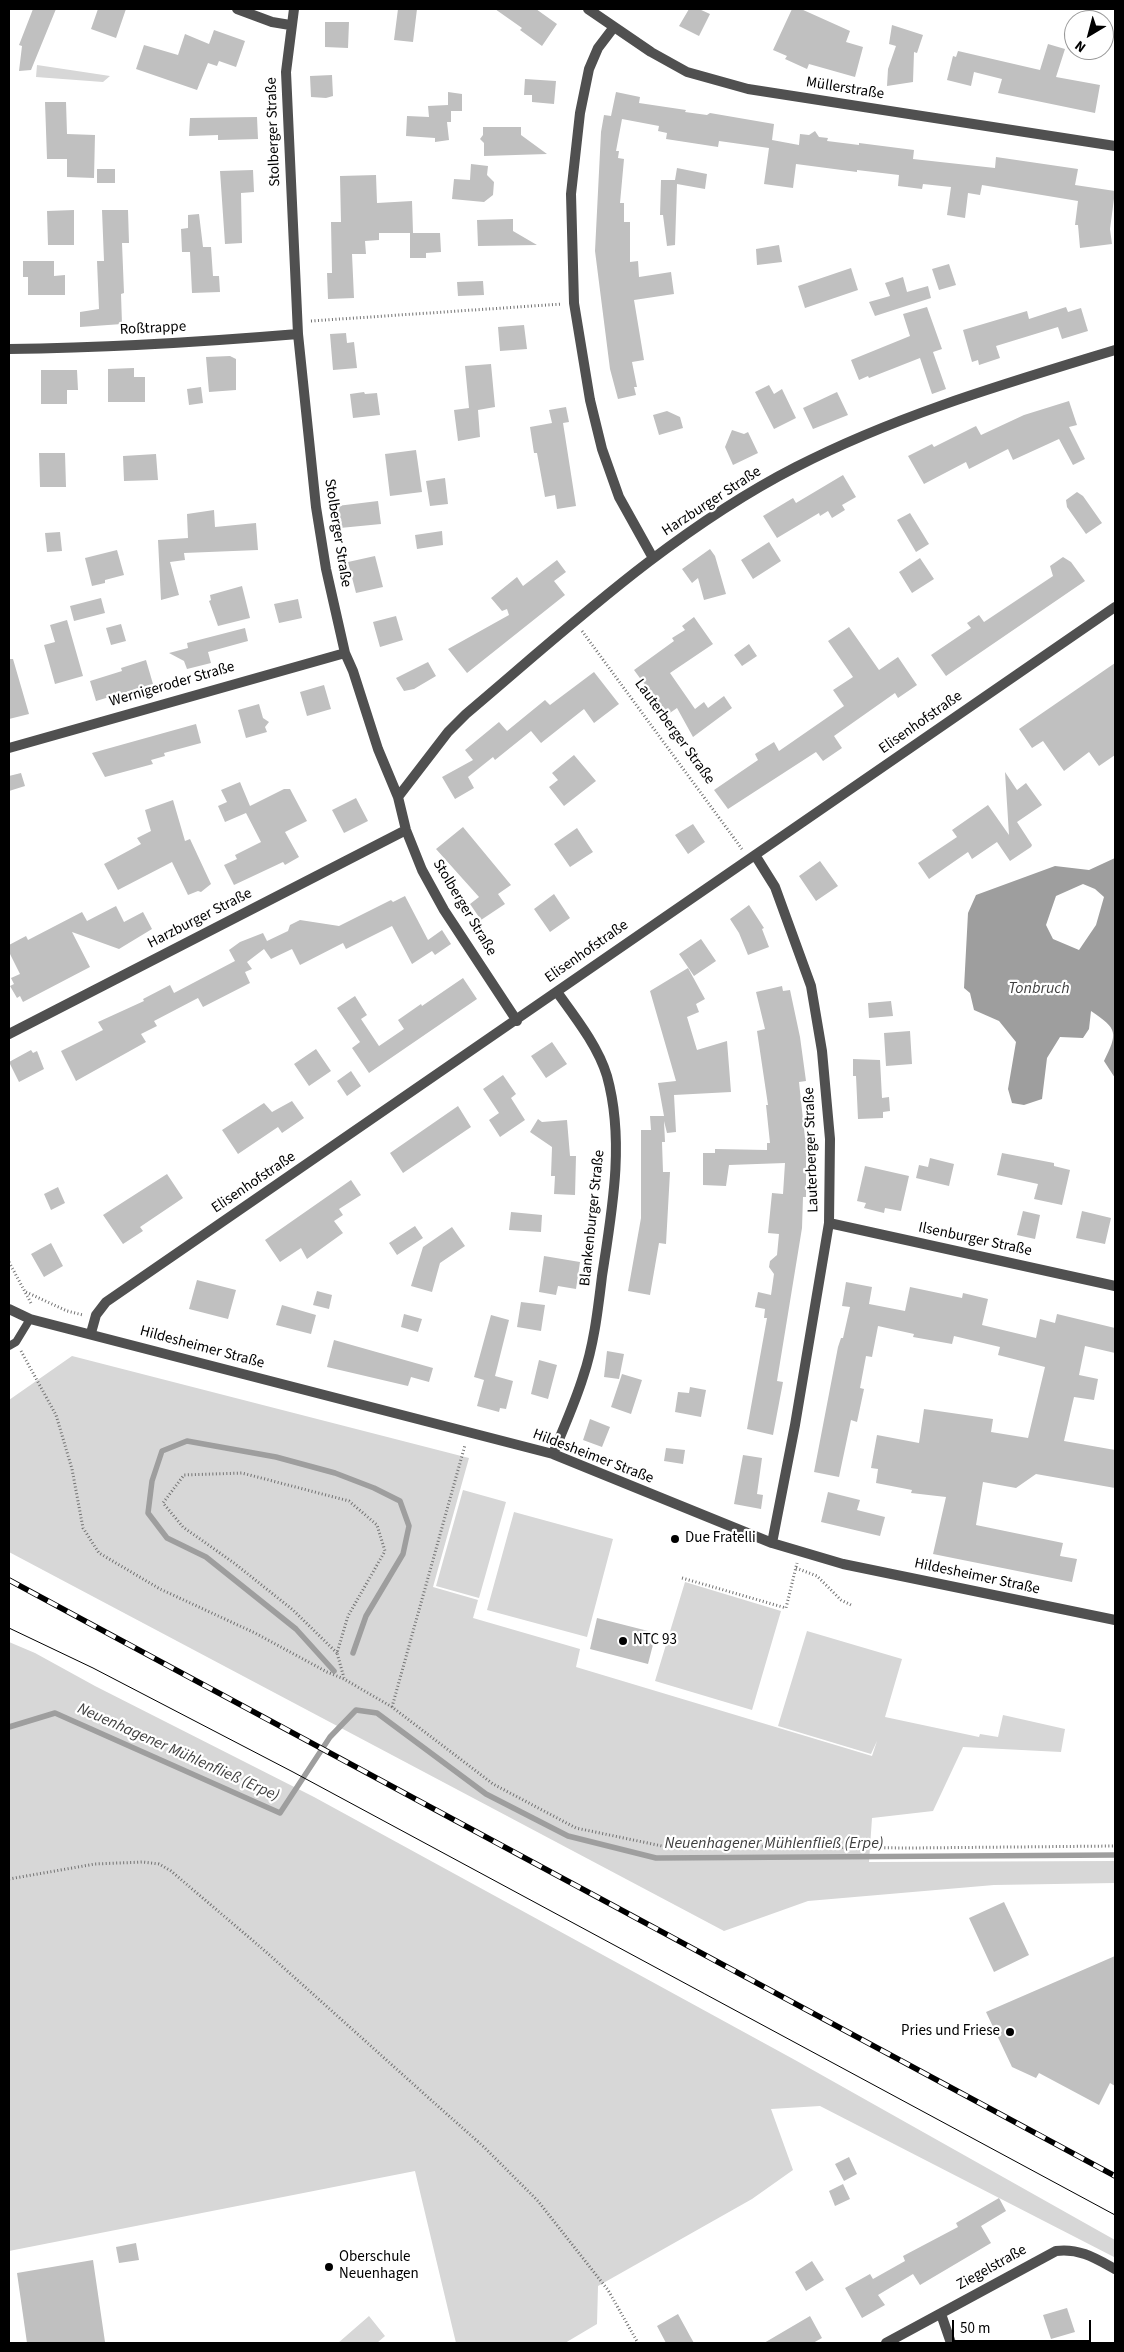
<!DOCTYPE html>
<meta charset="utf-8">
<style>
body{margin:0}
#map{position:relative;width:1124px;height:2352px;overflow:hidden;background:#fff;font-family:"Source Sans 3",sans-serif}
canvas{display:block}
.frame{position:absolute;inset:0;border:10px solid #000;pointer-events:none}
.north{position:absolute;left:1064px;top:10px;width:50px;height:50px;box-sizing:border-box;background:#fff;border:1px solid #999;border-radius:50%;rotate:217deg;font-size:14px;font-weight:700;line-height:20px;text-align:center;color:#000}
.north::after{content:'';display:block;margin:auto;width:18px;height:22px;background:#000;clip-path:polygon(50% 0,100% 100%,50% 72%,0 100%)}
.scale{position:absolute;left:952px;top:2320px;width:139px;height:22px;box-sizing:border-box;border:2px solid #000;border-top:0;padding-left:6px;font-size:15px;line-height:18px;white-space:nowrap;color:#000;-webkit-text-stroke:4px #fff;paint-order:stroke}
</style>
<div id="map">
<canvas width="1124" height="2352"></canvas>
<div class="frame"></div>
<div class="north">N</div>
<div class="scale">50 m</div>
</div>
<script>
const g = document.querySelector('canvas').getContext('2d');
g.lineJoin = 'round';
function fill(path, color) { g.fillStyle = color; g.fill(path, 'evenodd'); }
function stroke(path, color, width, dash) { g.strokeStyle = color; g.lineWidth = width; g.lineCap = dash ? 'butt' : 'round'; g.setLineDash(dash || []); g.stroke(path); }
function label(font, color, halo, rows, align = 'center') {
  g.font = font + ' "Source Sans 3",sans-serif'; g.lineWidth = 4.5; g.setLineDash([]); g.textBaseline = 'middle'; g.strokeStyle = halo; g.fillStyle = color; for (const [text, x, y, turn = 0] of rows) {
    g.save(); g.translate(x, y); g.rotate((+turn || 0) * Math.PI / 180); g.textAlign = isNaN(turn) ? turn : align; if (halo) g.strokeText(text, 0, 0); g.fillText(text, 0, 0); g.restore();
  }
}
fill(new Path2D(`
 M37,65l73,11 -7,6 -67,-5z
 M72,1356l397,102 -36,129 45,13 -5,18 107,31 -4,18 296,89 5,-15 -6,13 -93,-28 29,-95 95,28 -17,58 94,20 1,-3 18,3 5,-22 62,14 -4,23 -98,-5 -30,64 -61,7 -3,44 246,-1v22l-121,2 -186,16 -84,30 -715,-379v-152z
 M463,1490l43,12 -27,96 -43,-12z
 M514,1512l99,27 -26,98 -100,-27z
 M685,1582l96,29 -29,99 -97,-29z
 M9,1642l26,11 60,33 219,111 481,263 320,180 -1,17 -294,-151 -49,3 22,61 -41,29 -154,87 -1,38 -32,19h-109l-41,-172 -406,80z
 M369,2316l16,20 -8,7h-39z`), '#d7d7d7');
fill(new Path2D(`
 M1115,858v220l-11,-17c14,-28 14,-32 -13,-50l-2,18 -6,9 -23,-1 -13,21 -5,41 -18,6 -12,-2 -4,-14 8,-47 -17,-21 -25,-11 -4,-17 -6,-5 4,-75 8,-18 79,-29 34,4zM1083,884l12,5 9,8 -8,28 -17,25 -26,-11 -7,-14 10,-29z`), '#9e9e9e');
stroke(new Path2D(`
 M334,1671l-38,-42 -90,-72 -39,-19 -19,-25 4,-32 10,-30 25,-10 89,16 59,16 39,15 26,13 9,25 -6,28 -37,62 -13,37
 M9,1727l46,-14 225,100 50,-76 26,-27 21,3 109,81 82,42 88,22 459,-3`), '#9e9e9e', 5.5);
fill(new Path2D(`
 M33,9h23l-25,61 -12,1 3,-25 -3,-1z
 M98,9h28l-10,29 -25,-9z
 M398,9h19l-4,33 -19,-2z
 M495,9h41l21,15 -15,22 -22,-16 2,-2z
 M689,9h10l11,5 -11,22 -20,-10z
 M792,9h9l49,22 -4,11 17,5 -8,30 -46,-13 -2,5 -22,-10 2,-3 -14,-6z
 M325,22h24l-1,26 -23,-1z
 M892,25l31,10 -6,18 -3,-1 -1,30 -26,4 1,-17 8,-23 -7,-2z
 M214,30l31,11 -9,26 -17,-6 -2,5 -9,-3 -11,27 -61,-21 8,-24 34,10 7,-21 24,10z
 M1048,44l17,5 -9,28 44,8 -5,28 -97,-20 4,-14 -28,-7 -3,14 -24,-6 6,-24 3,1 2,-6 82,19z
 M332,75l1,21 -7,2 -15,-1 -1,-21z
 M525,79l31,2 -2,23 -22,-2v-7h-8z
 M448,92l14,2v17h-11v11h-4l2,18 -14,2v-4l-29,-2 1,-20 22,1 -1,-11 20,-1z
 M616,92l24,5 -1,6 47,7 -1,2 22,3 3,-2 64,11 -2,16 27,5 1,-11 9,1 6,-4 4,6 9,1 -1,3 32,4v-2l55,7 -1,9 82,9 1,-11 82,12 -3,16 40,6 -5,38 2,15 -32,4 -2,-23h-3l3,-24 -96,-16 -2,10 -12,-2 -3,25 -18,-3 4,-28 -28,-3 -1,5 -24,-3 1,-11 -42,-5v2l-61,-8 -3,24 -29,-4 5,-36 -50,-7 -1,6 -52,-8 1,-6 -9,-2 1,-5 -37,-7 -6,32h3l-1,7 6,1 -4,44h4v19h6v40l8,-1 1,16 32,-5 3,22 -40,6 10,60 -12,2 5,25h-3l2,8 -18,4 -8,-30 -15,-118 6,-119 3,-17 7,1z
 M45,102h21l1,32 28,1 -1,43 -27,-1v-18h-20z
 M257,117l1,22 -40,1v-5l-29,1 1,-18z
 M483,127h38v8l26,19 -63,2v-13l-4,-4 3,-4z
 M471,164l17,2 -1,9 7,7 -1,13 -9,7 -32,-3 2,-20 16,1z
 M677,168l30,6 -2,15 -28,-5 -2,61 -8,1 -4,-31h-3l1,-35h14z
 M97,169h18v14h-18z
 M253,170l1,22 -13,1 1,50 -17,1 -5,-73z
 M376,175l1,28 35,-2 1,32h-34v7l-14,1 1,13h-14l2,44 -26,1 -1,-26h5l-1,-51h10l-1,-46z
 M74,210v35h-26l-1,-34z
 M102,210h26l1,33h-7l2,50 -3,1 1,30 -42,3v-15l19,-3 -2,-48h7z
 M199,214l4,33h8l2,29h6l1,16 -28,1 -2,-41h-8l-1,-23 7,-1v-13z
 M513,219v12l24,14 -59,1 -1,-26z
 M410,233h30l1,19 -15,1v5h-16z
 M779,245l3,17 -25,3 -1,-16z
 M23,261h31v15l11,-1v20h-37v-18h-5z
 M949,264l7,21 -17,5 -7,-21z
 M851,268l7,22 -53,18 -7,-22z
 M903,277l4,15 21,-6 3,12 -56,18 -6,-14 21,-6 -5,-13z
 M483,281l1,14 -26,1 -1,-14z
 M927,307l15,42 -9,3 13,37 -14,5 -12,-36 -51,20 -1,-2 -9,4 -8,-20 59,-24 -7,-22z
 M1066,307l2,5 13,-4 7,23 -26,8 -4,-12 -62,19 4,12 -21,7 -1,-5 -6,2 -9,-32 64,-19 2,8z
 M524,325l3,24 -27,2 -2,-24z
 M346,333l1,10 7,-1 3,26 -24,2 -3,-36z
 M230,356l6,3v31l-27,2 -3,-35z
 M491,364l4,43 -17,3 2,27 -22,4 -4,-31 15,-2 -4,-42z
 M134,368v9h11v25h-37v-33z
 M41,370h36l1,20h-11v14h-26z
 M769,385l5,9 8,-5 14,29 -22,11 -19,-37z
 M201,387l2,16 -14,2 -2,-16z
 M364,392l1,2 12,-1 3,22 -27,3 -3,-24z
 M837,392l11,23 -35,14 -10,-21z
 M1069,401l8,24 -8,2 16,32 -12,6 -14,-26 -46,21 -5,-11 -39,20 -3,-7 -42,22 -16,-28 24,-12 2,3 42,-21 5,9 43,-20z
 M566,407l3,15 -6,1 13,83 -19,3 -2,-14 -10,2 -8,-44h-3l-4,-26 22,-4 -3,-13z
 M667,411l13,6 3,11 -24,7 -6,-20z
 M732,430l12,4 4,-2 10,21 -25,12 -8,-18z
 M416,450l6,42 -32,4 -5,-42z
 M39,453h26l1,34h-26z
 M156,454l2,26 -34,1 -1,-25z
 M843,475l13,22 -14,8 3,5 -13,8 -4,-7 -8,5 -1,-3 -42,25 -14,-22 30,-18 3,5z
 M445,478l3,26 -18,2 -4,-25z
 M1077,492l6,4 19,27 -16,11 -19,-27 -1,-7z
 M378,501l3,23 -41,4 -3,-22z
 M214,510l1,17 41,-4 2,27 -74,3 1,7 -15,2 9,33 -18,5 -3,-60 30,-2 -1,-24z
 M910,513l19,31 -13,8 -19,-32z
 M442,531l1,14 -26,4 -2,-14z
 M60,532l2,19 -15,1 -2,-19z
 M769,542l12,19 -28,18 -12,-19z
 M710,549l5,7 11,38 -22,6 -6,-22 -6,5 -10,-14z
 M117,550l7,25 -19,5v3l-13,3 -7,-28z
 M375,556l8,31 -27,6 -8,-31z
 M1063,557l8,5 14,19 -139,95 -15,-21 40,-27 -4,-5 12,-8 5,7 69,-46 -3,-10z
 M920,558l14,21 -22,14 -13,-21z
 M557,560l9,12 -12,9 11,14 -98,78 -19,-24 61,-34 -2,-6 -5,2 -11,-13 26,-21 6,9z
 M242,586l8,32 -32,8 -9,-25 2,-1 -1,-5z
 M101,598l4,15 -31,8 -4,-15z
 M298,599l4,19 -23,5 -5,-19z
 M396,616l7,24 -23,7 -7,-25z
 M694,617l19,27 -43,29 25,36 9,-7 4,6 16,-12 8,12 -39,29 -16,-29 -10,7 -33,-45 40,-29 -2,-3 13,-8 -3,-4z
 M67,620l16,56 -28,8 -11,-39 11,-3 -5,-17z
 M121,624l5,17 -15,4 -5,-17z
 M849,627l30,43 19,-13 19,28 -19,13 -3,-5 -61,43 8,12 -19,13 -7,-9 -88,57 -14,-19 44,-30 -3,-6 19,-12 5,9 65,-45 -11,-16 20,-13 -25,-36z
 M245,628l3,13 -40,11 3,11 -24,6 -3,-8 -15,-8 19,-5 -1,-5z
 M749,644l8,12 -15,10 -8,-11z
 M9,659h4l16,55 -20,5z
 M146,660l7,24 -57,17 -6,-20 32,-10 -1,-3z
 M428,662l8,14 -22,13 -10,2 -8,-13z
 M1115,663v92l-16,11 -10,-14 -25,19 -21,-30 -11,7 -13,-19z
 M594,672l25,32 -25,19 -10,-14 -43,34 -10,-12 -36,29 -2,-3 -25,20 6,11 -19,11 -13,-22 31,-17 -8,-10 34,-28 8,9 38,-31 5,5z
 M324,685l7,24 -24,7 -7,-24z
 M259,704l4,14 6,4 -4,5 2,5 -21,6 -8,-28z
 M196,724l5,19 -37,10 1,3 -14,4 2,4 -48,13 -13,-24z
 M574,755l22,26 -32,25 -15,-19 9,-7 -6,-7z
 M1005,772l12,18 9,-7 16,22 -25,17 15,23 -1,2 -21,14 -13,-19 -25,17 -4,-7 -39,27 -11,-16 39,-26 -5,-7 36,-25 21,30z
 M21,773l4,13 -16,5v-15z
 M240,782l10,24 34,-17h6l17,32 -22,11 14,25 -14,8 -2,-3 -49,23 -10,-20 13,-6 -2,-4 26,-13 -15,-29 -21,9 -7,-16 9,-4 -6,-12z
 M356,798l12,23 -24,12 -12,-23z
 M173,800l12,41 5,-2 21,45 -10,8 -3,-1 -10,4 -16,-33 -54,28 -14,-26 37,-20 -4,-6 14,-7 -6,-21z
 M693,824l12,18 -17,12 -13,-19z
 M463,827l48,58 -13,9 7,10 -24,16 -11,-16 9,-7 -43,-48z
 M577,828l16,24 -23,15 -16,-23z
 M820,861l18,25 -22,15 -17,-25z
 M554,894l16,24 -20,14 -16,-23z
 M405,896l23,44 14,-10 9,14 -16,11 -3,-4 -20,13 -20,-38 -46,23 -3,-6 -43,22 -8,-16 -21,10 -7,-10 -17,13 5,7 -7,3 5,11 -47,24 -5,-9 -44,23 3,5 -16,8 5,8 -70,39 -15,-30 42,-21 -5,-8 46,-21 -1,-2 27,-14 4,8 61,-32 -6,-11 11,-8 23,-9 4,8 21,-10 2,-6 10,-5 39,6 52,-26 2,2z
 M749,905l15,23 -2,1 7,18 -21,8 -9,-22 -9,-14z
 M116,906l8,16 19,-10 9,17 -33,20 -47,-17 18,35 -67,35 -3,-6 -3,2 -7,-12 4,-2 -3,-6 9,-4 -11,-22v-7l17,-9 2,4 54,-28 5,9z
 M701,939l15,22 -22,15 -15,-22z
 M688,968l17,31 -9,5 3,8 -12,5 10,33 30,-9 4,51 -57,3 2,37 -9,1 -3,-12 1,21h-3l1,30h7l-4,72 -7,-1 -9,52 -22,-4 13,-73v-88h10l-1,-14h14l-6,-33 18,-2 -26,-90z
 M463,978l14,21 -108,74 -17,-25 8,-6 -23,-34 18,-12 12,19 -6,4 18,27 25,-17 -6,-9 23,-16 1,2z
 M782,986l1,5 7,-1 10,47 6,44 -7,1 6,56h6l1,19h-6v40h-3l-1,31 -25,153 6,1 -10,53 -26,-6 20,-111h-3l1,-9 -10,-2 3,-15 13,3 3,-21 -5,-7 1,-6 7,-6 2,-21 -11,-1 4,-40 11,1 2,-31 -56,2 -3,21 -23,-1v-32h12v-4l52,1v-7h3l-4,-38h2l-11,-74 8,-2 -9,-37z
 M891,1001l2,15 -24,2 -1,-15z
 M910,1031l2,33 -26,2 -2,-33z
 M552,1042l15,22 -21,14 -15,-22z
 M316,1049l15,22 -22,15 -15,-22z
 M31,1050l2,3 4,-2 7,18 -25,13 -10,-20z
 M853,1059l27,1 2,38 7,-1 1,14 -7,1v6l-25,1 -2,-43h-3z
 M351,1071l10,15 -14,10 -10,-15z
 M503,1075l13,19 -5,4 14,22 -25,17 -11,-17 10,-7 -16,-24z
 M292,1101l12,17 -22,15 -4,-6 -40,27 -16,-24 42,-27 8,9z
 M458,1106l13,21 -68,46 -13,-20z
 M538,1119l4,3 25,-2 3,36h6l-1,39 -21,-1 1,-18h-4l1,-29 -22,-15z
 M1002,1153l52,10v3l16,4 -8,35 -28,-6 4,-15 -41,-9z
 M930,1158l24,6 -5,22 -33,-8 3,-13 9,2z
 M865,1166l44,10 -8,35 -16,-3 -1,5 -20,-5 2,-5 -9,-2z
 M167,1174l16,24 -43,29 3,4 -20,13 -20,-29z
 M351,1180l10,15 -22,14 4,6 -9,6 9,12 -36,26 -6,-11 -21,14 -15,-22z
 M58,1187l7,16 -14,7 -7,-16z
 M1023,1211l17,4 -5,24 -18,-4z
 M1082,1211l29,7 -6,26 -29,-6z
 M511,1212l31,3 -1,17 -32,-2z
 M415,1226l8,12 -26,17 -8,-12z
 M452,1227l13,19 -25,17 -8,29 -21,-6 12,-39z
 M51,1243l12,23 -19,11 -13,-23z
 M544,1256l36,6 -4,27 -18,-3 -2,9 -17,-3z
 M197,1280l39,10 -8,29 -39,-10z
 M846,1282l26,5 -3,17 36,7 5,-24 52,11 1,-5 25,6 -6,26 54,13 4,-19 15,4 2,-9 58,14v25l-30,-7 -6,29 19,4 -4,21 -20,-3 -10,44 51,9v38l-79,-14 -20,14 -33,-6 -7,43 87,18 -3,13 17,3 -5,23 -139,-28 13,-57 -35,-4 1,-3 -36,-7 2,-14 -7,-1 6,-33 42,8 5,-34 69,10 -2,13 37,6 17,-71 -47,-12 2,-8 -46,-11 -2,8 -39,-7 1,-3 -36,-8 -6,31 -6,-1 -6,32 4,1 -7,33 -6,-2 -12,57 -25,-5 24,-125 3,-9h2l7,-31 -8,-1z
 M317,1291l15,4 -3,14 -16,-4z
 M521,1302l24,3 -4,26 -24,-4z
 M282,1305l34,10 -5,19 -35,-9z
 M404,1314l18,5 -4,13 -17,-5z
 M491,1315l18,5 -14,56 18,5 -7,28 -6,-1 -1,4 -22,-6 7,-26 -10,-3z
 M334,1340l99,28 -4,14 -18,-5 -3,9 -81,-19z
 M607,1351l17,3 -5,25 -15,-2z
 M539,1360l18,5 -9,34 -17,-5z
 M622,1374l20,6 -11,34 -20,-7z
 M690,1387l16,3 -5,27 -26,-5 3,-20 11,1z
 M590,1419l20,8 -8,20 -19,-7z
 M666,1448l19,2 -2,14 -19,-3z
 M743,1455l19,3 -5,36 6,1 -2,14 -27,-5z
 M828,1492l32,8 -3,10 28,7 -5,19 -59,-14z
 M597,1618l59,15 -8,31 -58,-15z
 M1004,1902l25,53 -35,17 -25,-54z
 M1115,1956v130l-5,-3 -11,22 -60,-32 -3,5 -24,-11 -26,-55z
 M849,2157l8,17 -13,7 -9,-17z
 M843,2184l7,15 -15,7 -6,-15z
 M999,2198l7,13 -25,15 10,17 -71,42 -7,-11 -35,21 7,10 -23,13 -17,-30 25,-14 3,5 32,-18 -2,-5 55,-29 -2,-4z
 M136,2243l3,17 -20,3 -3,-16z
 M93,2260l12,82 -78,1 -10,-70z
 M812,2261l12,19 -18,11 -11,-19z
 M1067,2308l8,24 -24,7 -8,-24z
 M678,2314l12,22 4,7h-28l-9,-17z
 M810,2316l12,22 -9,5h-49z`), '#c0c0c0');
stroke(new Path2D(`
 M311,321l251,-17
 M582,631l160,218
 M9,1262l23,43
 M26,1292l41,19 16,4
 M21,1351l35,64 16,54 11,59 16,25 61,36 95,44 72,39 17,7 48,28 101,77 83,44 86,18 249,2 204,-2
 M796,1568l21,8 24,24 12,6
 M682,1578l104,30 11,-45
 M337,1653l-44,-43 -59,-47 -51,-36 -20,-24 21,-28 58,-2 107,28 28,24 8,26 -37,65 -11,37 7,25
 M392,1707l73,-262
 M9,1879l86,-15 48,-2 16,2 12,7 94,80 166,149 53,47 54,54 70,89 30,53`), '#727272', 3, [1, 2.5]);
stroke(new Path2D(`
 M9,1346l7,-4 14,-23`), '#505050', 8);
stroke(new Path2D(`
 M237,9l35,13 18,3
 M294,9l-8,63 12,262 18,173 10,62 19,84 8,18 25,78 20,48 8,33 16,40 22,40 73,111
 M588,9l63,43 36,20 61,17 367,57
 M614,27l-16,21 -9,21 -9,44 -9,81 3,109 16,97 12,49 17,48 34,61
 M9,349c97,-1 193,-7 289,-15
 M9,748l336,-95
 M398,797l50,-65 18,-18c104,-88 207,-184 330,-247 101,-52 211,-84 319,-117
 M755,855l20,32 36,99 11,65 8,88 -1,84 -34,202 -23,118
 M9,1034l397,-204
 M829,1223l286,63
 M9,1309l21,10 523,135 219,89 71,21 272,56
 M91,1333l5,-18 10,-13 1009,-695
 M553,1454c10,-25 22,-51 30,-77 11,-32 15,-68 19,-101 10,-65 23,-135 5,-200 -9,-30 -32,-59 -50,-84
 M941,2314l10,29
 M886,2343l170,-92c23,-3 39,7 59,18`), '#505050', 10);
stroke(new Path2D(`
 M9,1628l84,40 200,104 822,443`), '#000', 1);
const rail = new Path2D(`
 M9,1580l1106,596`);
stroke(rail, '#000', 5.5);
stroke(rail, '#fff', 4, [11]);
for (const [x, y, r, color] of [
 [675,1539,5,"#000"],
 [623,1641,5,"#000"],
 [1010,2032,5,"#000"],
 [329,2267,5,"#000"]
]) { const dot = new Path2D(); dot.arc(x, y, r, 0, 2 * Math.PI); g.fillStyle = color; g.fill(dot); stroke(dot, '#fff', 2); }
label('15px', '#000', '#fff', [
 ["Müllerstraße",845,89,9],
 ["Stolberger Straße",274,132,-92],
 ["Roßtrappe",153,329,-3],
 ["Harzburger Straße",712,502,-33],
 ["Stolberger Straße",337,533,81],
 ["Wernigeroder Straße",172,685,-16],
 ["Elisenhofstraße",921,723,-35],
 ["Lauterberger Straße",674,732,54],
 ["Stolberger Straße",464,908,59],
 ["Harzburger Straße",200,919,-27],
 ["Elisenhofstraße",587,952,-35],
 ["Lauterberger Straße",812,1150,-92],
 ["Elisenhofstraße",254,1183,-34],
 ["Blankenburger Straße",593,1218,-84],
 ["Ilsenburger Straße",975,1240,12],
 ["Hildesheimer Straße",202,1348,15],
 ["Hildesheimer Straße",593,1457,21],
 ["Hildesheimer Straße",977,1577,12],
 ["Ziegelstraße",992,2268,-29]
]);
label('15px', '#000', '#fff', [
 ["Due Fratelli",685,1539],
 ["NTC 93",633,1641],
 ["Pries und Friese",1000,2032,"right"],
 ["Oberschule",339,2258],
 ["Neuenhagen",339,2275]
], 'left');
label('italic 16px', '#3f3f3f', '#fff', [
 ["Tonbruch",1039,989],
 ["Neuenhagener Mühlenfließ (Erpe)",178,1753,24],
 ["Neuenhagener Mühlenfließ (Erpe)",774,1844]
]);
</script>
